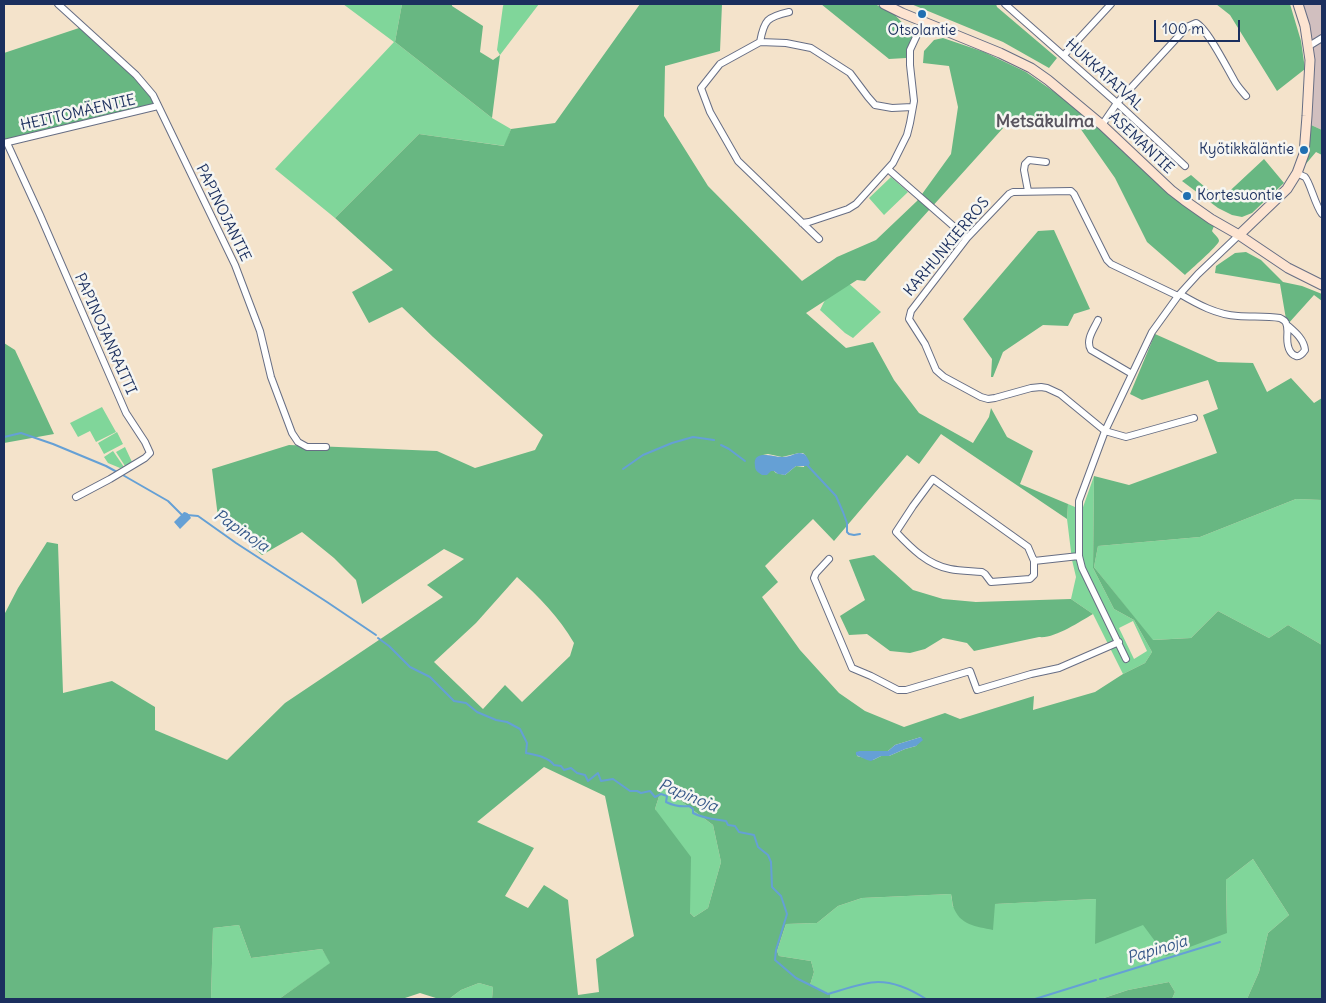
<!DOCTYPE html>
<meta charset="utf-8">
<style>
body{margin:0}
#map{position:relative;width:1326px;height:1003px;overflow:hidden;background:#f4e3cb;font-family:Delius,sans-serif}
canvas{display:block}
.frame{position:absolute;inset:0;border:5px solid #1b2f5e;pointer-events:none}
.scale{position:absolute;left:1154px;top:20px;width:86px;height:22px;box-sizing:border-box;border:2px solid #1b2f5e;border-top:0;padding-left:6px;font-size:15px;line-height:18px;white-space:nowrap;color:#1b2f5e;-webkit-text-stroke:4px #f6f6f2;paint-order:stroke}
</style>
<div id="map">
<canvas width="1326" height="1003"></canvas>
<div class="frame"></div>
<div class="scale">100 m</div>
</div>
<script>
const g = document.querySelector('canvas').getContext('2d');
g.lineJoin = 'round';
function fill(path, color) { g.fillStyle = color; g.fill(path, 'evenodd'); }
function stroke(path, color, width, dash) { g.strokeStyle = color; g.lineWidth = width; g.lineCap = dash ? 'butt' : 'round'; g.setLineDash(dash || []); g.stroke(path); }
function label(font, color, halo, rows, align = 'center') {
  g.font = font + ' Delius,sans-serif'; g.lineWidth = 5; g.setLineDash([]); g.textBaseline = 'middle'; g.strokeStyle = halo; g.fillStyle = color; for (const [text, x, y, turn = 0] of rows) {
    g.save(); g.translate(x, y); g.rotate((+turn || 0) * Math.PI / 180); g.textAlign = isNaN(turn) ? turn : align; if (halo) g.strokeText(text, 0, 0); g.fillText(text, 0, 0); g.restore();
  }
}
fill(new Path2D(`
 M1302,4h20v126l-11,-5 1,-66 -7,-49z`), '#d1bfbf');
fill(new Path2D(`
 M343,4h59l-7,38 97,76 19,11 -6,17 -86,-12 -84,84 -60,-49 119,-127z
 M504,4h35l-39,51 -3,-5 6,-44z
 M891,177l17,15 -24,23 -15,-17z
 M846,281l35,31 -28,26 -8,-5 -25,-23 5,-10z
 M102,407l14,25 -20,10 -6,-11 -12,6 -8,-14z
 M117,432l6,12 -19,10 -6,-11z
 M125,447l7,15 -7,4 -9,-14z
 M113,451l11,16 -4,1 -12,-5 -4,-6z
 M1094,476l-1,92 21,41 20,11 18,32 -7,11 -22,11 -30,-60 -22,-15 5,-22 -4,-17 -5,-41 1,-15 14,6zM1133,621l14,30 -13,8 -15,-31z
 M1296,499l26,1v145l-34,-20 -19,13 -51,-27 -27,27 -39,2 -58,-73 4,-21 102,-9z
 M662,787l51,38 8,37 -13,46 -14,9 -4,-4v-19l-35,-85z
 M1253,859l36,56 -21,18 -9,39 -12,27h-75l3,-7 -6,-10 -41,8 -27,9h-271v-5l-20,-9 4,-13 -3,-11 -32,-5 -2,-5 9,-27 31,-1 21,-17 24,-8 89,-4 2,13 41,-3 102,-5 47,25 84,9 -1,-53z
 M239,925l12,33 71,-9 9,14 -52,36h-68l2,-71z
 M479,983l14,4 -1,12h-43l12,-9z`), '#80d69a');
fill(new Path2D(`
 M402,4h50v2l31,20 -3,26 13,8 7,-5 -8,63 -97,-76z
 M640,4h82l-2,47 -55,15 -1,50 44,70 94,95 35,-24 39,-17 41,-39 34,-47 7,-47 -9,-41 -26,-3 1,-12 10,-11 9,-2 41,14 42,20 34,24 33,26 73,67 48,37 -2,5c2,3 7,7 7,10 -1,5 -29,29 -34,34l-38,-33 -32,-64 -35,-50 -49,-11 -27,10 -139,154 -8,-1 -51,33 40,35 27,-6 21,38 25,33 54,30 16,-26 2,-9 16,29 26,14 -13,33 48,20 -1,15 -126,-85 -22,30 -12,-9 -73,86 -21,-22 -48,47 13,16 -16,15 38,53 39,43 26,18 39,16 41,-14 15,6 74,-23 -1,14 62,-18 28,-18 22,-11 7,-11 -18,-32 -20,-11 -21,-41 1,-92 35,9 88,-32 -14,-38 15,-6 -10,-29 -66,20 -12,-6 25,-60 63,28 35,1 14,29 24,-14 23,25 8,-5v102l-26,-1 -96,38 -102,9 -4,21 59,73 38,-2 27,-27 51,27 19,-13 34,20v354h-75l12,-27 9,-39 21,-18 -36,-56 -27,21 1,53 -61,23 -23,-31 -48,19 1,-45 -101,5 -2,26c-17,-4 -33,-4 -40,-24 -1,-4 -1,-8 -2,-12l-89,4 -24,8 -21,17 -31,1 -9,27 2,5 32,5 3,11 -4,13 20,9v5h-338l1,-12 -14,-4 -18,7 -12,9h-10l-19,-6 -18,6h-123l51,-36 -8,-14 -71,9 -12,-33 -26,3 -2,71h-207v-384l14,-27 29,-46 11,2 5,149 49,-12 43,26v23l72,30 58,-57 158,-106 -16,-12 37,-26 -20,-10 -82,55 -6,-24 -22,-22 -32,-26 -40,23 -44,-38 -6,-48 77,-24 148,6 38,17 60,-18 8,-15 -110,-98 -31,-30 -33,16 -17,-31 41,-22 -58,-52 84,-84 85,12 7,-17 44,-6zM799,453h4l3,3 -2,11 -8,-1 -11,9 -9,-2 -2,-2h-3l-8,-16 5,-1 14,3zM517,577c22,20 42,40 57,66l-4,13 -48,46 -17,-17 -22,24 -49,-47 42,-39zM921,737l-5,9 -11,3 -16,7h-8l-8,4 -16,-4 3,-5h28l7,-6zM544,767l61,29 29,140 -38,23 3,33 -21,3 -10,-95 -24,-15 -16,23 -23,-12 29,-48 -57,-26zM662,787l51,38 8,37 -13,46 -14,9 -4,-4 1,-56 -36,-48z
 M821,4h54l19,10 19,20 -7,24 -17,1z
 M911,4h85l1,3 60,51 -8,10 -46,-26z
 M1216,4h74l11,37 4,28 -28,22 -47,-76z
 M82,27l54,48 22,31 -154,37v-90z
 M1311,125l11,5v25l-6,-3 -11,13z
 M1264,159l20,24 -32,30 -10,4 -10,-2 -14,-7 -36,-27 9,-6 29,25z
 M1054,230l36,79 -16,5 -6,12 -25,-1 -40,27 -10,25h-2l1,-18 -29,-40 75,-88z
 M1246,252l15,8 22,22 19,4 20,8v7l-8,-6 -27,30 -7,-41 -65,-11 1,-7 19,-13z
 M4,343l11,7 39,84 -50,9z
 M874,555l39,35 30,9 33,3 95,-3 22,15c-14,8 -39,25 -54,23l-65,14 -7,-8 -24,-5 -18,11 -15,4 -20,-2 -23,-17 -18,1 -9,-19 25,-16 -16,-40z
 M1169,982l6,10 -3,7h-71l27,-9z`), '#68b782');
fill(new Path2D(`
 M799,453c7,0 8,4 11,10l-2,3h-12l-11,9 -7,-1 -4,-3h-3l-4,4h-5c-4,-3 -7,-4 -7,-9 -3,-18 20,-8 28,-9 6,0 10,-3 16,-4z
 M184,512c4,0 6,4 7,6l-11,11 -6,-7z
 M921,737l2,3 -7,6 -11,3 -16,7h-8l-10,5 -4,-1 -11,-5v-3l4,-1h28l7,-6z`), '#65a0d5');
stroke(new Path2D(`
 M4,437l17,-4 32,11 53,22 11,6
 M721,445l8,4 16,12
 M808,466l28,30 7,16 4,11v9l2,2 5,1 6,-1
 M623,469l20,-14 29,-12 21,-6 21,3
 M121,474l47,27 14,14
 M187,515l11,1 38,27 91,59 49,33
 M378,638l11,8 21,21 20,10 24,24 12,2 11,9 19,8 11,2 13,7 7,14 -1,10c10,2 22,4 28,12l7,1 3,4 7,-2 6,5 8,2 3,6 10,-8 3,8 12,-2 17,12h7l4,2 9,-2 5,6 6,-3 6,2 -1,6c8,4 15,5 23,4l4,3v4c11,6 22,6 33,8l2,4 7,1 4,6 15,3 4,12 10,8 3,7 1,25 9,9 6,18 -11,36 -1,10 21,18 32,16c14,-4 36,-12 50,-12 18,0 34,8 48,17
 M1100,979l120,-37
 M1035,999l61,-19`), '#65a0d5', 2);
const minor = new Path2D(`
 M58,4l78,71 17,20 82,170 25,66 11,46 21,56 6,9 9,5h19
 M1005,4l112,99 68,63
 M760,42c4,-22 7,-25 29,-30
 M1309,46l13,-8
 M1064,55l47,-51
 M1102,125l15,-22 70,-76 9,-4c11,5 31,45 38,57 3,6 8,11 12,16
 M4,143l154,-37
 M7,143l33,72 86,198 19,29 5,11 -5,5 -35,21 -34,18
 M888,169l79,69
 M1297,173c3,2 6,3 8,4 5,5 10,28 17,37
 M1028,191l-4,-21 1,-6 4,-4 17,2
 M802,223l7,-1 39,-13 8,-5 37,-41 14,-28 3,-12 4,-22 -4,-36v-15l13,-28
 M819,239l-81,-78 -28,-49 -9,-24 19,-24 40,-22 26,1 25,5 39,25 18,24 7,8 17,3 20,-1
 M1180,294c17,10 37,21 58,22 14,1 28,0 42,2 3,2 5,2 6,5 4,8 -2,18 4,28 1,2 3,4 6,5 4,1 7,-3 9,-6 -1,-11 -10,-18 -18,-25
 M1178,296l-67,-32 -4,-4 -33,-66 -3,-3 -58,1 -4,2 -42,44 -56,73 -2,8 16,25 11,26 8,7 37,20 7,2 7,-1 36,-10 10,-1 6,1 13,6 45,37 21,6 68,-19
 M1098,320c-4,9 -13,20 -7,30l41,24
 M829,559l-13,14 -2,5 38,90 19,8 27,14h8l64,-19 7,19 54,-16 28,-6 60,-26
 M1034,561v14l-4,4 -39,3 -6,-8 -3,-2c-11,-1 -22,-1 -32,-3 -22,-4 -39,-21 -54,-37l17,-26 20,-27 95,68 6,14 45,-5
 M1126,659l-44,-91 -3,-12v-55l26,-70 47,-99 26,-36 20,-22 41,-39`);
const secondary = new Path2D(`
 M884,4l18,9 98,40 31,15 17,12 54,45 69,65 13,10 27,19 28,16 49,33 34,17
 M1239,235l48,-46 10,-16 7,-19 3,-38 3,-56 -5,-34 -7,-22`);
stroke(minor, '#676e84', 8);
stroke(secondary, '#676e84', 11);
stroke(minor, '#fff', 6);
stroke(secondary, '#fde4d1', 9);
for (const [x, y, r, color] of [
 [922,14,5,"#1f6fb2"],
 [1304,150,5,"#1f6fb2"],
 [1187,196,5,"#1f6fb2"]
]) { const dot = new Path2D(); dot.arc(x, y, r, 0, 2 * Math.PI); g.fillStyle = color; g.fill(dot); stroke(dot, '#f6f6f2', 2); }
label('15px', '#1b2f5e', '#f6f6f2', [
 ["Otsolantie",922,31],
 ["Kyötikkäläntie",1294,150,"right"],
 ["Kortesuontie",1197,196,"left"]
]);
label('15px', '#1b2f5e', '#f6f6f2', [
 ["HUKKATAIVAL",1104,75,42],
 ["HEITTOMÄENTIE",78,113,-13],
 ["ASEMANTIE",1141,143,43],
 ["PAPINOJANTIE",223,213,64],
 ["KARHUNKIERROS",947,247,-50],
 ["PAPINOJANRAITTI",105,334,66]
]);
label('italic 16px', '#355788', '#f6f6f2', [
 ["Papinoja",241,531,34],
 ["Papinoja",688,796,22],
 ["Papinoja",1157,950,-17]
]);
label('bold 18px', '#59555f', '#f6f6f2', [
 ["Metsäkulma",1045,122]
]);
</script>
